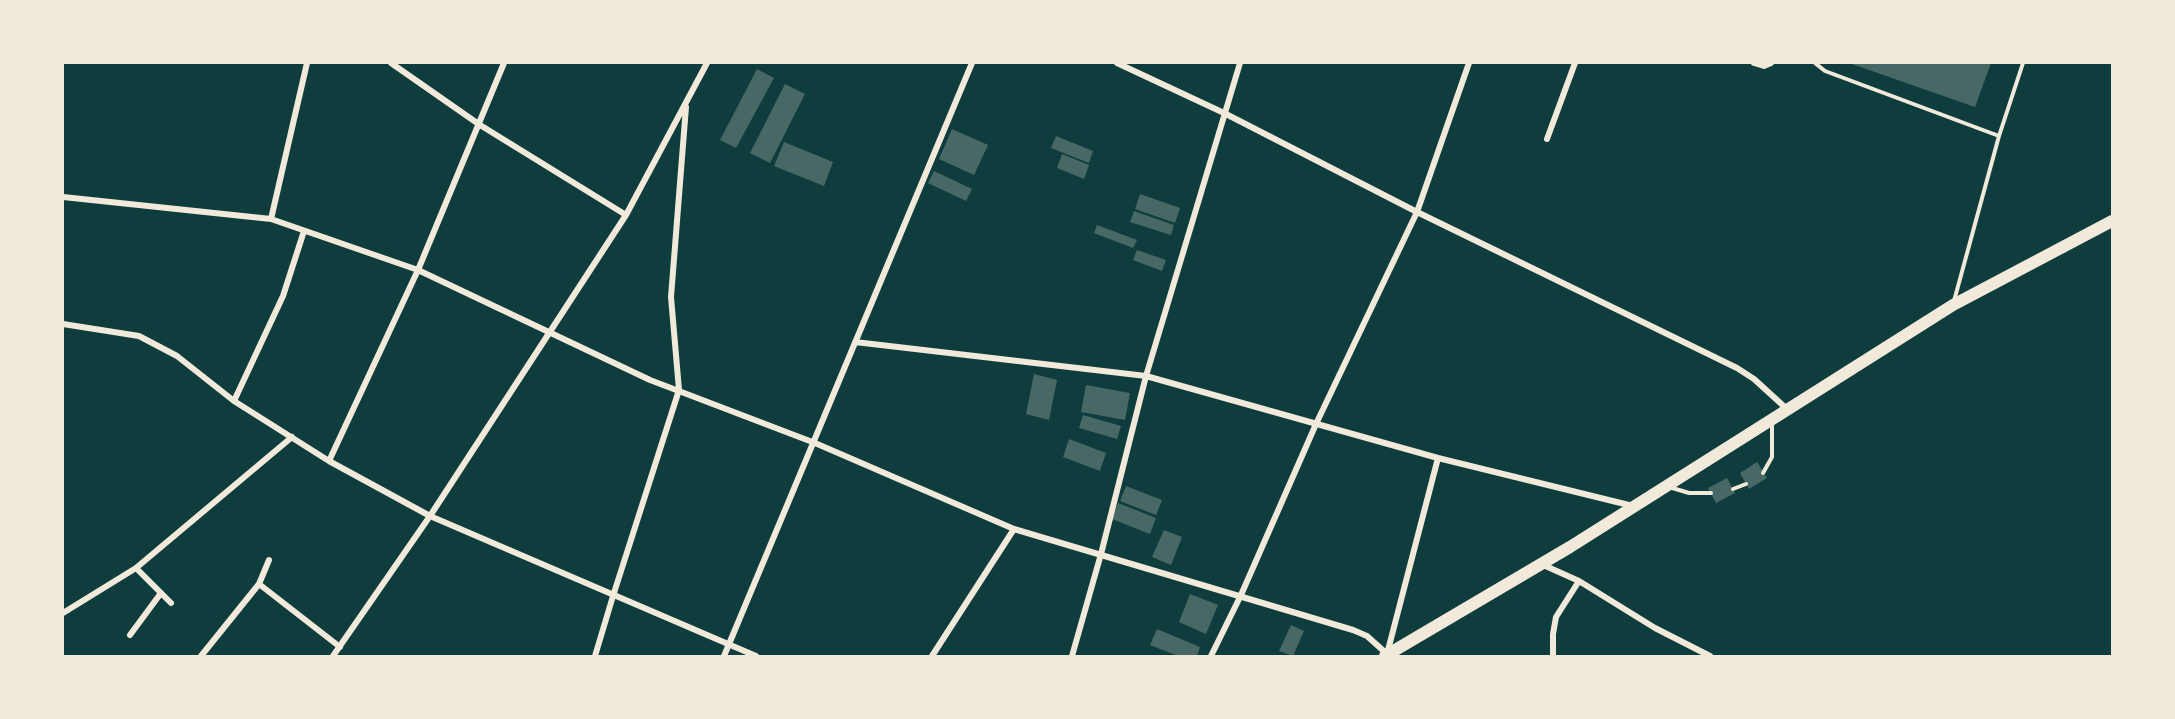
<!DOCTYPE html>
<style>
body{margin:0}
#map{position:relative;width:2175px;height:719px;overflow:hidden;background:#0f3d3e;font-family:Raleway,sans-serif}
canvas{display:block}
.frame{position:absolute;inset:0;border:64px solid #f1e9da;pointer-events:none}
</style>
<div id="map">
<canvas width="2175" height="719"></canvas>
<div class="frame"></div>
</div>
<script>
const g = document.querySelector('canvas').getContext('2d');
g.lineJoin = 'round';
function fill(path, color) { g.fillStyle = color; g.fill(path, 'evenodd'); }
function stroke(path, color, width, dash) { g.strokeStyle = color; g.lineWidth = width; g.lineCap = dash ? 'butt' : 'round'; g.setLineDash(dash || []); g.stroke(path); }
fill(new Path2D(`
 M1849,63h142l-16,44z
 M757,69l17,9 -38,70 -16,-8z
 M785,84l20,10 -35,69 -20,-10z
 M952,129l36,16 -14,30 -35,-16z
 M1056,136l37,15 -4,12 -38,-15z
 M784,142l49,20 -9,24 -50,-20z
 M1062,154l27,11 -5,14 -27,-11z
 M934,171l38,18 -6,12 -38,-18z
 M1140,194l40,14 -5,15 -40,-14z
 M1134,211l40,14 -3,10 -41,-13z
 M1097,225l40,15 -4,8 -39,-15z
 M1137,250l29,10 -4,11 -29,-11z
 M1034,374l23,6 -8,40 -23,-6z
 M1086,385l44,8 -5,27 -44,-8z
 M1083,415l38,11 -4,13 -38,-11z
 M1069,439l37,14 -6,18 -37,-14z
 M1757,462l10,16 -18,11 -9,-16z
 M1727,478l8,15 -19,10 -8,-15z
 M1126,486l36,14 -6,15 -36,-14z
 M1118,503l38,15 -6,16 -38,-15z
 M1164,530l18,7 -11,28 -19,-8z
 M1190,594l28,11 -12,29 -27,-12z
 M1291,625l13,6 -11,25 -14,-5z
 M1157,629l43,18 -3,9h-19l-28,-11z`), '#486865');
stroke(new Path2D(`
 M1815,63l10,8 174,65
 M1954,301l45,-165 24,-73
 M1763,473l9,-16v-35
 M1669,487l20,6h22
 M1733,489l13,-5`), '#f1e9da', 4);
stroke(new Path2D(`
 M391,63l89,62 146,90
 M1117,63l107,50 193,99 320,156 17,11 34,31
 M1754,63l10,3 7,-3
 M1547,139l28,-76
 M63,197l208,22 147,51 232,110 165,63 199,86 339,101 14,6 20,18 51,-196
 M271,219l36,-156
 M63,324l76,12 38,20 57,45 95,60 101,55 326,140
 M855,342l291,34 292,82 195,48
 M234,401l49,-105 21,-65
 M329,461l89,-191 86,-207
 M1541,564l38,17 76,47 55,28
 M136,568l35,35
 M259,584l81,63
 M63,613l73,-45 156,-131
 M130,635l31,-42
 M201,656l58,-72 10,-24
 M333,656l97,-140 196,-301 81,-152
 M595,656l18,-60 66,-206 -8,-93 15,-190
 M724,656l248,-593
 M932,656l82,-127
 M1072,656l29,-102 45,-178 94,-313
 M1211,656l30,-61 75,-171 101,-212 52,-149
 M1553,656v-22l3,-17 23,-36`), '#f1e9da', 6);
stroke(new Path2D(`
 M1385,656l185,-109 383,-242 159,-84`), '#f1e9da', 12);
</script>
